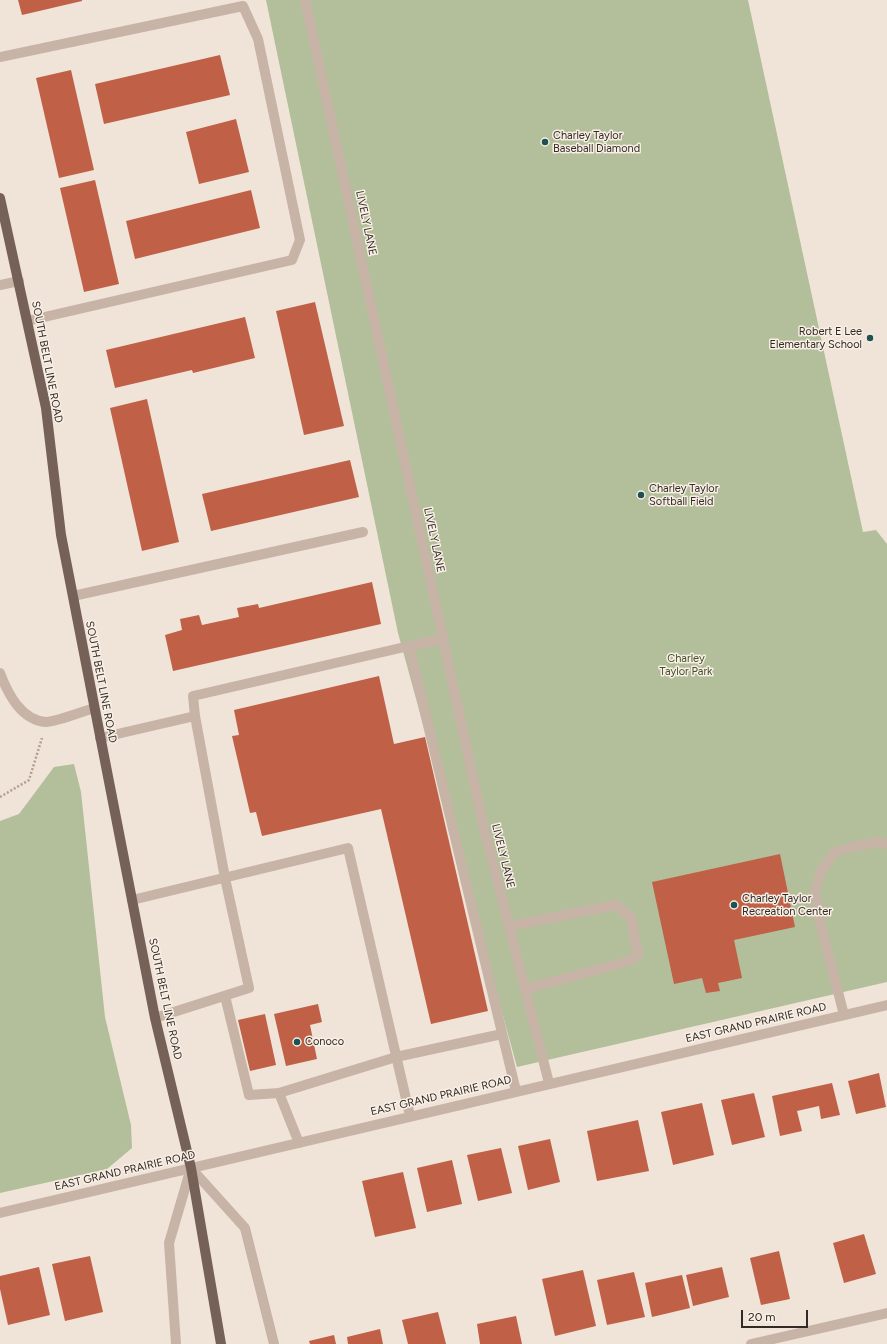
<!DOCTYPE html>
<style>
body{margin:0}
#map{position:relative;width:887px;height:1344px;overflow:hidden;background:#f0e4d9;font-family:Figtree,sans-serif}
canvas{display:block}
.scale{position:absolute;left:741px;top:1310px;width:67px;height:18px;box-sizing:border-box;border:2px solid #332a26;border-top:0;padding-left:5px;font-size:12px;line-height:14px;white-space:nowrap;color:#332a26;-webkit-text-stroke:3px #f8efe5;paint-order:stroke}
</style>
<div id="map">
<canvas width="887" height="1344"></canvas>
<div class="scale">20 m</div>
</div>
<script>
const g = document.querySelector('canvas').getContext('2d');
g.lineJoin = 'round';
function fill(path, color) { g.fillStyle = color; g.fill(path, 'evenodd'); }
function stroke(path, color, width, dash) { g.strokeStyle = color; g.lineWidth = width; g.lineCap = dash ? 'butt' : 'round'; g.setLineDash(dash || []); g.stroke(path); }
function label(font, color, halo, rows, align = 'center') {
  g.font = font + ' Figtree,sans-serif'; g.lineWidth = 3; g.setLineDash([]); g.textBaseline = 'middle'; g.strokeStyle = halo; g.fillStyle = color; for (const [text, x, y, turn = 0] of rows) {
    g.save(); g.translate(x, y); g.rotate((+turn || 0) * Math.PI / 180); g.textAlign = isNaN(turn) ? turn : align; if (halo) g.strokeText(text, 0, 0); g.fillText(text, 0, 0); g.restore();
  }
}
fill(new Path2D(`
 M266,0h482l115,532 13,-2 11,14v438l-370,85 -119,-434z
 M74,764l7,28 24,225 26,108 1,23 -25,21 -107,24v-372l19,-7 35,-47z`), '#b3be9a');
fill(new Path2D(`
 M18,0h64v1l-60,14z
 M220,55l10,40 -126,29 -9,-40z
 M71,70l23,100 -35,8 -23,-100z
 M236,119l13,53 -50,12 -13,-52z
 M95,180l24,104 -35,8 -24,-104z
 M251,190l9,38 -125,31 -9,-38z
 M315,302l29,124 -40,9 -28,-124z
 M245,317l10,41 -62,15 -1,-3 -77,18 -9,-38z
 M147,399l32,143 -37,9 -32,-143z
 M350,460l9,37 -148,34 -9,-37z
 M372,582l9,42 -208,47 -8,-36 17,-5 -2,-11 19,-4 3,10 37,-8 -2,-9 21,-4 1,4z
 M379,676l15,68 31,-7 63,274 -57,13 -50,-215 -119,27 -6,-24 -6,1 -18,-77 7,-1 -5,-25z
 M780,854l15,73 -61,13 8,38 -24,5 2,8 -14,2 -4,-15 -28,6 -22,-102z
 M318,1004l4,18 -12,3 7,34 -31,7 -12,-52z
 M265,1014l11,51 -26,6 -12,-51z
 M879,1073l7,34 -30,7 -8,-33z
 M832,1083l8,32 -19,4 -2,-13 -22,5 5,20 -22,5 -8,-40z
 M754,1093l11,44 -33,8 -11,-45z
 M702,1103l12,52 -41,10 -12,-53z
 M638,1120l11,51 -52,10 -10,-50z
 M550,1139l10,43 -32,8 -10,-44z
 M501,1148l11,45 -34,8 -11,-46z
 M452,1160l10,44 -35,8 -10,-44z
 M403,1172l13,56 -41,9 -13,-56z
 M864,1234l12,40 -32,9 -11,-40z
 M779,1251l11,48 -29,6 -11,-47z
 M90,1256l13,56 -38,9 -13,-57z
 M39,1267l11,48 -42,10 -8,-36v-13z
 M722,1267l7,30 -36,9 -7,-31z
 M583,1270l13,56 -41,10 -13,-57z
 M634,1272l11,45 -38,8 -10,-45z
 M682,1275l8,33 -38,9 -7,-34z
 M438,1312l8,32h-38l-6,-24z
 M516,1316l6,28h-42l-3,-20z
 M380,1329l3,15h-35l-1,-7z
 M334,1335l2,9h-26l-1,-3z`), '#bf6047');
stroke(new Path2D(`
 M0,797l29,-17 13,-42`), '#b39e90', 2.5, [2, 2]);
stroke(new Path2D(`
 M305,0l178,824 66,259
 M0,57l243,-51 15,33 42,201 -8,20 -265,61
 M0,285l19,-4
 M73,596l290,-64
 M443,639l-34,7 107,445
 M0,673c8,21 21,47 46,49 10,0 38,-11 48,-14
 M100,738l95,-22 -2,-20 216,-50
 M132,900l216,-52 62,268
 M509,926l107,-21 15,12 7,38 -9,6 -104,28
 M225,996l24,99 30,-2 117,-36 106,-23
 M844,1015l-24,-93 -5,-31 6,-20 14,-19 20,-6 24,-4 8,2
 M155,1018l94,-30 -24,-110 -30,-162
 M279,1093l20,50
 M191,1168l54,60 29,116
 M0,1213l887,-208
 M176,1344l-7,-101 22,-75
 M751,1344l136,-31`), '#c7b4a6', 10);
stroke(new Path2D(`
 M0,198l46,210 15,127 94,483 36,150 30,176`), '#756158', 10);
for (const [x, y, r, color] of [
 [545,142,4,"#1e5152"],
 [870,338,4,"#1e5152"],
 [641,495,4,"#1e5152"],
 [734,905,4,"#1e5152"],
 [297,1042,4,"#1e5152"]
]) { const dot = new Path2D(); dot.arc(x, y, r, 0, 2 * Math.PI); g.fillStyle = color; g.fill(dot); stroke(dot, '#f8efe5', 1.5); }
label('11px', '#332a26', '#f8efe5', [
 ["Charley Taylor",553,136],
 ["Baseball Diamond",553,149],
 ["Robert E Lee",862,332,"right"],
 ["Elementary School",862,345,"right"],
 ["Charley Taylor",649,489],
 ["Softball Field",649,502],
 ["Charley Taylor",742,899],
 ["Recreation Center",742,912],
 ["Conoco",305,1042]
], 'left');
label('11px', '#332a26', '#f8efe5', [
 ["LIVELY LANE",366,223,78],
 ["SOUTH BELT LINE ROAD",47,362,79],
 ["LIVELY LANE",434,540,78],
 ["SOUTH BELT LINE ROAD",101,682,79],
 ["LIVELY LANE",503,856,76],
 ["SOUTH BELT LINE ROAD",165,999,78],
 ["EAST GRAND PRAIRIE ROAD",756,1023,-13],
 ["EAST GRAND PRAIRIE ROAD",441,1096,-13],
 ["EAST GRAND PRAIRIE ROAD",125,1171,-13]
]);
label('11px', '#44502c', '#f8efe5', [
 ["Charley",686,659],
 ["Taylor Park",686,672]
]);
</script>
